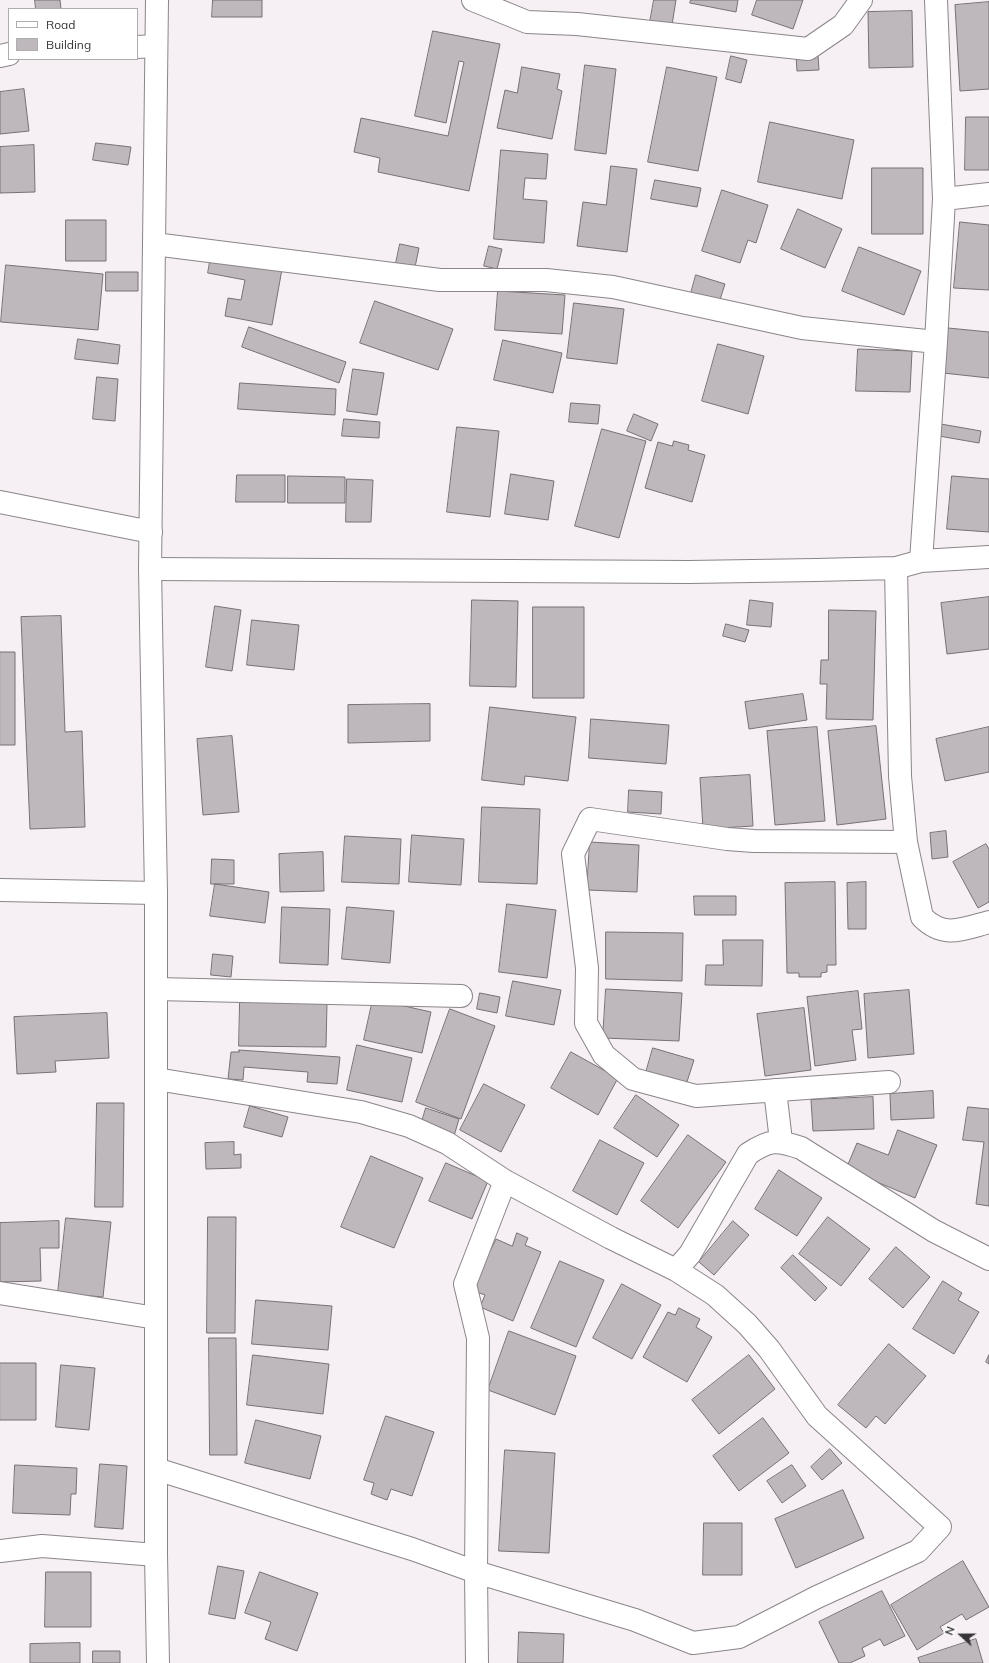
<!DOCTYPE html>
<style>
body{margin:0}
#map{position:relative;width:989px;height:1663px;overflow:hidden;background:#f6f0f5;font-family:Mulish,sans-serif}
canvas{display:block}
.legend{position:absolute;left:8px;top:8px;width:130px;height:52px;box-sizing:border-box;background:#fff;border:1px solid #afaeaf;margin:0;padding:5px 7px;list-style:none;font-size:12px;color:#363436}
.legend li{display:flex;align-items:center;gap:8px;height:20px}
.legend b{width:20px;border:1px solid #afaeaf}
.north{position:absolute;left:941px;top:1615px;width:40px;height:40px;-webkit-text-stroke:3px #fff;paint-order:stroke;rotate:291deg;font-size:11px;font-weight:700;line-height:16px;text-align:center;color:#363436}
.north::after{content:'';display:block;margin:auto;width:14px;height:18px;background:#363436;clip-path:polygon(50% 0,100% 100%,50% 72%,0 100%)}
</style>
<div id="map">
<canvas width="989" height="1663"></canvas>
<ul class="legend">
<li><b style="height:5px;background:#fff"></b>Road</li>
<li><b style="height:11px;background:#beb8bc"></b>Building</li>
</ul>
<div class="north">N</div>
</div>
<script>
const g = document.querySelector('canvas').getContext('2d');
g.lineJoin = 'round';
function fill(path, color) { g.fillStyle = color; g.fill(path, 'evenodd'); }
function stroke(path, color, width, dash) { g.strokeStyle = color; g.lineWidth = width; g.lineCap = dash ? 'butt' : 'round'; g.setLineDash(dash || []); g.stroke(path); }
const building = new Path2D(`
 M35,0h25l1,9h-25z
 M213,0h49v17h-50z
 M654,0h22l-4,25 -22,-3z
 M691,0h47l-2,12 -46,-9z
 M757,0h46l-10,29 -41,-14z
 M989,2v87l-29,2 -5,-86z
 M912,11l1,56 -44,1 -1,-56z
 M433,31l67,13 -31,147 -91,-19 2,-14 -26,-6 7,-34 87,18 16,-74 -5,-1 -13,62 -31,-7z
 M818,55l1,15 -22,1 -1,-15z
 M731,56l16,4 -6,23 -15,-4z
 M585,65l31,4 -10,85 -31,-4z
 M522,67l38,7 -3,15 5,2 -10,48 -55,-11 8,-38 12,3z
 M667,67l50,10 -19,94 -50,-9z
 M24,89l5,42 -29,3v-42z
 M966,117h23v53h-24z
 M770,122l84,18 -12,59 -84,-17z
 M96,143l35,4 -3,18 -35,-5z
 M34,145l1,47 -35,1v-46z
 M501,150l47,4 -2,25 -21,-1 -2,21 24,2 -3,42 -50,-4z
 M611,166l26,3 -10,83 -50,-6 6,-44 23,3z
 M872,168h51v66h-51z
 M655,180l46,8 -4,19 -46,-8z
 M722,190l46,15 -12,38 -8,-3 -8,23 -38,-12z
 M798,209l44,20 -17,39 -44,-19z
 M66,220h40v41h-40z
 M960,222l29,3v65l-35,-2z
 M400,244l19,4 -5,24 -19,-4z
 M489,246l13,3 -5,20 -13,-3z
 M859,247l62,24 -17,44 -62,-24z
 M211,256l71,13 -10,56 -47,-9 3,-18 13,2 4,-20 -37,-7z
 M6,265l97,9 -5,56 -97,-8z
 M106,272h32v19h-32z
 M696,275l29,9 -7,22 -28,-9z
 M498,291l67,4 -3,39 -67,-4z
 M375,301l78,28 -15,41 -78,-27z
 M574,303l50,6 -7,55 -50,-6z
 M249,327l97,35 -7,21 -97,-36z
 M948,328l41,4v46l-46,-5z
 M78,339l42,6 -2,19 -43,-5z
 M503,340l59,13 -9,40 -59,-13z
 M718,344l46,12 -16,58 -46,-13z
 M858,349l54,2 -2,41 -54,-1z
 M353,369l31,4 -7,42 -30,-4z
 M97,377l21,2 -3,42 -22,-2z
 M240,383l96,6 -1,26 -97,-6z
 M571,403l29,2 -2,19 -29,-2z
 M634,414l24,10 -7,17 -24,-10z
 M344,419l36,3 -1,16 -37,-2z
 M935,423l46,8 -2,12 -46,-8z
 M457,427l42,4 -9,86 -43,-5z
 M602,429l44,12 -27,97 -44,-12z
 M674,441l15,4 -1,5 17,5 -13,47 -47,-14 13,-46 14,4z
 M511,474l43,7 -6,39 -43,-6z
 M237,475h48v27h-49z
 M288,476l57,1v26h-57z
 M952,476l37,3v53l-42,-3z
 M347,479l26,1 -2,42h-25z
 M989,597v52l-42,5 -6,-51z
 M472,600l46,1 -2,86 -46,-1z
 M750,600l23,3 -2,24 -24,-2z
 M215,606l26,4 -9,61 -26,-4z
 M533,607h51v91h-51z
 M829,610l47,1 -3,109 -47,-1 1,-35h-7l1,-24h7z
 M61,616l4,116 17,-1 3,96 -55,2 -9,-212z
 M252,620l47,5 -5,45 -47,-5z
 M726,624l23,6 -4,12 -22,-6z
 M0,652h15v93h-15z
 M803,694l4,26 -58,9 -4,-27z
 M430,704v37l-82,2v-38z
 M490,707l86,10 -8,64 -43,-5 -1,9 -42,-5z
 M591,719l78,6 -3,39 -77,-6z
 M876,726l10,93 -49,6 -9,-94z
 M817,727l8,94 -50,4 -8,-94z
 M989,727v45l-44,9 -9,-42z
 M232,736l7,76 -36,3 -6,-76z
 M750,775l3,51 -50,3 -3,-51z
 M629,790l33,2 -1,22 -33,-2z
 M482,807l58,2 -3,75 -58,-2z
 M946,831l2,26 -16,2 -2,-26z
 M412,835l52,4 -3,46 -52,-3z
 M345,836l56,3 -2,45 -57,-2z
 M590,842l49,3 -2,47 -50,-2z
 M986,844l3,5v53l-11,6 -25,-46z
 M323,852l1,39 -44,1 -1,-38z
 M212,859l22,1v24h-23z
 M835,882l1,83h-9v7l-6,1v4h-22v-4h-12l-2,-90z
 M866,882v47h-18l-1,-46z
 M215,884l54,8 -4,31 -55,-7z
 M694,896h42v19h-41z
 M507,904l49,6 -9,68 -48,-6z
 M282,907l48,2 -2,56 -48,-2z
 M347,907l47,4 -4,52 -48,-4z
 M606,932l77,1 -1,48 -76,-2z
 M723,940h40l-1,46 -57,-1 1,-20h17z
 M213,954l20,2 -2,21 -20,-2z
 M513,981l48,9 -7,35 -48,-9z
 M606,989l76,4 -3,48 -76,-3z
 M909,990l5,64 -46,4 -4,-64z
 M858,991l4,38 -10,1 4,30 -41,6 -8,-69z
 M480,993l20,4 -3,16 -20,-4z
 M373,999l58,13 -9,41 -58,-13z
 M240,1002l87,1 -1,44 -87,-1z
 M804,1008l7,62 -46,6 -8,-62z
 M450,1009l45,17 -34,93 -45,-17z
 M107,1013l2,45 -54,3 1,11 -39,2 -3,-57z
 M357,1045l55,13 -10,44 -55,-12z
 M653,1048l41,12 -9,28 -40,-12z
 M239,1050l101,7 -3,27 -30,-2 1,-10 -64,-5 -1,13 -15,-1 3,-27h8z
 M571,1052l47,26 -20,37 -47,-27z
 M484,1084l41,21 -24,47 -41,-22z
 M933,1091l1,27 -43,2 -1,-26z
 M636,1095l43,30 -22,32 -43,-29z
 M873,1097l1,32 -61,2 -2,-31z
 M97,1103h27l-1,104h-28z
 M250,1106l38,11 -6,20 -38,-10z
 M968,1107l21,2v97l-13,-2 8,-62 -21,-2z
 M426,1108l33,11 -5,17 -33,-11z
 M898,1130l39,15 -22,53 -69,-29 11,-26 31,12z
 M688,1135l38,27 -48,66 -37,-27z
 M600,1140l44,23 -27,52 -44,-24z
 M234,1142v13l7,-1v14l-35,1 -1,-26z
 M371,1156l52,22 -29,70 -53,-21z
 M446,1163l42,18 -16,38 -43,-18z
 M779,1170l43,28 -25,38 -42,-27z
 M208,1217h28l-1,116h-28z
 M828,1217l42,32 -29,37 -42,-32z
 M66,1218l45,4 -8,75 -45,-4z
 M59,1221v27h-19l1,33 -41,1v-59z
 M733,1221l16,14 -35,40 -15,-13z
 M517,1233l11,5 -3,7 16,7 -28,69 -33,-14 5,-12 -11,-4 10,-25 -5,-2 6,-15 5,2 6,-12 16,7z
 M896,1247l34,30 -27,31 -34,-29z
 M793,1255l34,33 -12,13 -34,-33z
 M560,1261l44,19 -28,67 -45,-19z
 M943,1281l19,12 -4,7 21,12 -25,42 -41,-25z
 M622,1284l39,21 -29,54 -39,-21z
 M256,1300l76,6 -4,44 -76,-6z
 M679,1308l21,11 -4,8 16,10 -25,45 -44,-25 25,-45 7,3z
 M509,1331l67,25 -21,59 -67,-25z
 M209,1338h27l1,117h-27z
 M889,1344l37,32 -41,48 -9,-8 -10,12 -28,-23z
 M253,1355l76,9 -6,50 -76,-9z
 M749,1355l26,34 -56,45 -27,-34z
 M989,1355v9l-3,-2z
 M0,1363h36v57h-36z
 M61,1365l34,3 -6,62 -33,-3z
 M386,1416l48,16 -22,64 -21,-7 -4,11 -16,-6 3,-11 -10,-3z
 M763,1418l26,35 -50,38 -26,-35z
 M256,1420l65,16 -11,43 -65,-16z
 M830,1449l12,14 -20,17 -11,-13z
 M505,1450l50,3 -6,100 -50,-2z
 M100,1464l27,2 -4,63 -28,-2z
 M15,1465l62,3 -1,26h-5l-1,21 -57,-2z
 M792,1465l14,21 -24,17 -15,-22z
 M843,1490l21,48 -68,30 -21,-49z
 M704,1523h38v52h-39z
 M963,1561l26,46 -23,13 -4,-6 -22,13 4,6 -27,17 -26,-45z
 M218,1566l26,5 -9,48 -26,-5z
 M46,1572h45v55h-46z
 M260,1572l58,21 -21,58 -32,-12 6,-17 -26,-9z
 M882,1591l23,45 -21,10 -4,-7 -18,9 3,8 -15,7h-11l-20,-41z
 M519,1632l45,2 -1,29h-45z
 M976,1639l7,24h-63l-2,-5z
 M80,1643v20h-50v-19z
 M93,1651h27v12h-27z`);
fill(building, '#beb8bc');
stroke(building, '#777176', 1);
const street = new Path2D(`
 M473,0l54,22 50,2 231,25 35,-24 18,-25
 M137,47l19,-1
 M0,56l9,-2
 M944,199l45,-5
 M154,244l286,36h106l67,7 189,41 134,14
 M0,502l151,30
 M921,561l15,-219 8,-143 -8,-199
 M896,568l4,208 6,66 16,75c22,22 41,12 67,5
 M150,569l539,3 127,-2 80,-2 25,-7 68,-4
 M0,890l156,3
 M156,989l305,7
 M156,1079l205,33 48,14 38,17 58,38 106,57 65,32 39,25 32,29 22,25 48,67 123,111 -22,24 -101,46 -78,40 -46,6 -58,-23 -159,-48 -64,-23 -256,-80
 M889,1082l-193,14 -63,-17 -29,-24 -18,-32 1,-55 -14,-114 17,-35 137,20 27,2 152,1
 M775,1090l6,51
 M676,1270l14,-16 58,-100c22,-15 29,-14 53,-6l133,83 55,28
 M0,1293l156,25
 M0,1551l42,-5 114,9
 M477,1663l-1,-91 2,-234 -13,-54 40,-103`);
const secondary = new Path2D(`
 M157,0l-7,569 6,324v662l2,108`);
stroke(street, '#8b858a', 24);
stroke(secondary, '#8b858a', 24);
stroke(street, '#fff', 22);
stroke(secondary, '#fff', 22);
</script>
